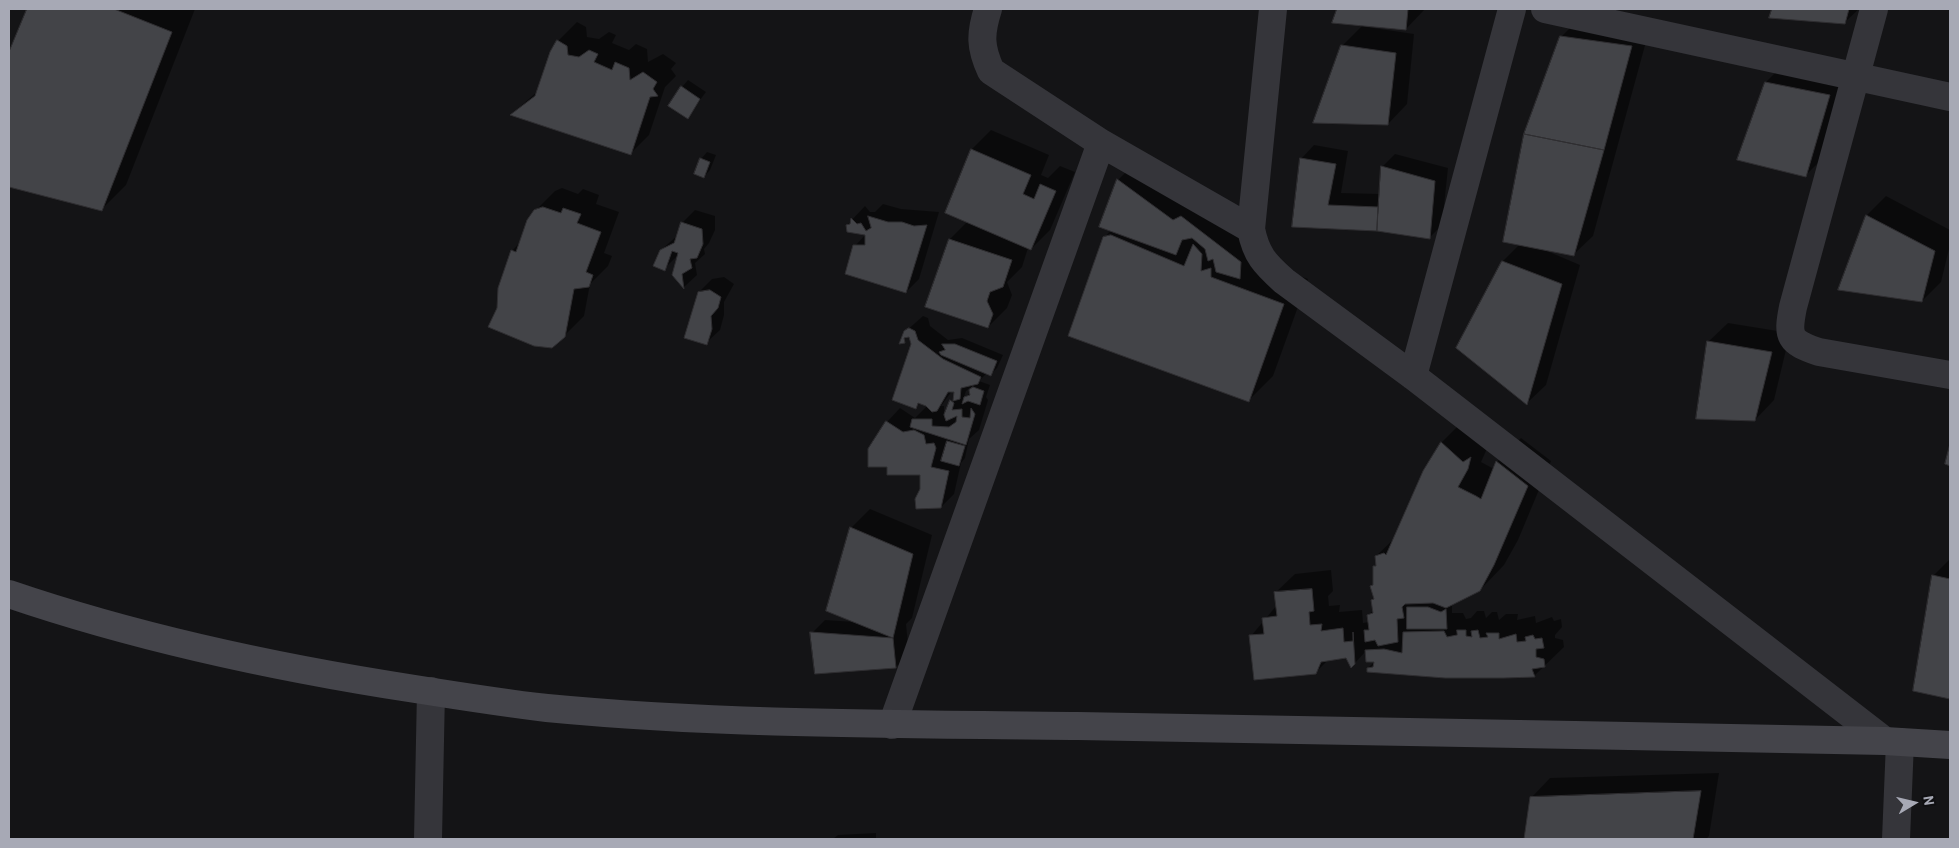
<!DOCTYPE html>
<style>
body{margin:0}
#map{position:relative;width:1959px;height:848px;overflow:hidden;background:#141416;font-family:Barlow,sans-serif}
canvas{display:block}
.frame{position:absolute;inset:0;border:10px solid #a7a9b5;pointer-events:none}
.north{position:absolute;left:1889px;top:778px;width:50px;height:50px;-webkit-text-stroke:4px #0f0f11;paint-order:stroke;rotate:81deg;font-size:14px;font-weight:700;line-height:20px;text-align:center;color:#a7a9b5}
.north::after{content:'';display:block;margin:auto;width:18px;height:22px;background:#a7a9b5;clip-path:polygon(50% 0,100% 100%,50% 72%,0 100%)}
</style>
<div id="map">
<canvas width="1959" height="848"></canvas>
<div class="frame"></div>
<div class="north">N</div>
</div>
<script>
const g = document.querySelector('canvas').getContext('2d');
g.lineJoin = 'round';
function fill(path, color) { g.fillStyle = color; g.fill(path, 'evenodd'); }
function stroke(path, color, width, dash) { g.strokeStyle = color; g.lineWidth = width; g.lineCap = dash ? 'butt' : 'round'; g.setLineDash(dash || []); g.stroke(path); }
fill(new Path2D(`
 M28,9h167l-69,176 -24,24 -93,-23v-131z
 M1338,9h87l-19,20 -39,-4v2l47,7 -7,70 -19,20 -46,-78 21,-21 -29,-3z
 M1773,9h86l-15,14 -74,-7z
 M1580,18l70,9 -57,209 -20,19 -33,-7 40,17 -34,120 -19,18 -24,-142 17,-17 41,-207z
 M577,22l9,5 1,10 12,2 10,-7 7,3 -4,8 17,7 7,-6 11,5 1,13 15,-8 13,9 -5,6 5,7 -11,11 -16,48 -19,19 -118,-40 27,-24 19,-49z
 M1785,63l63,13 -23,80 -19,19 -40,-93z
 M688,80l18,12 -19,25 -5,-30z
 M991,130l58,25 -8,20 7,3 12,-12 15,6 -25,58 -19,19 -3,-1 -6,19 -15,15 5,13 -5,13 -19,19 -38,-88 18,-18 -22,-9 26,-63z
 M1314,145l34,6 -7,42 39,1 2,-27 13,-13 53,14 -6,57 -13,13 -52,-9 -84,-3 8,-67z
 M707,152l9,3 -6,15 -6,7 -3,-18z
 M1137,161l123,82 -4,17 52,19 -35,97 -25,25 -144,-163 7,-8 7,-50z
 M562,188l16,6 5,-5 16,6 -3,9 23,8 -15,41 8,3 -4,10 -18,18 -6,32 -20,20 -66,-28 14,-57 9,-10 14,-30 20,-20z
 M1886,196l64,34v15l-9,37 -19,19 -83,-12 28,-74z
 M883,204l18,5 38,3 -20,67 -13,13 -51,-46 11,-12 -19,-9 18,-19 5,6h5z
 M695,210l20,6v14l-6,13 -5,6 1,5 -10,9 2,12 -13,12 -10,-12 5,-21 -15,15 -3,-19 17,-15 4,-12z
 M724,277l10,7 -10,18v13l-4,15 -14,13 -7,-51 13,-13z
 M923,316l5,2 2,8 18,14 14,-2 41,17 -6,13 -6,6 -4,-1 -8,8 11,4 -4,12 2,3 -9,30 -10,9 -4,19 -4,5 -7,31 -13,13 -19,-18v-15l-34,-8 -19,-16 18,-28 13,-14 15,10 13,-13 -8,-3 -5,5 -5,-72 -9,7 4,-10zM955,387v10l-11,20v-11h-3zM970,388l1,4 -8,8 3,-9z
 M1728,323l62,10 -16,67 -19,20 -47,-78z
 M1466,418l27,17 -12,27 13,7 3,-7 24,-24 30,23 -33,79 -14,25 -24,25 -28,14v9h11l3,6 5,-1 6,-7h7l2,7 6,-6h5l2,8 7,-6h12l-1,6 18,-4 1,7 16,-6 2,4 7,-2 1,8 -7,8v3l8,2 1,7 -30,29 -166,-8 7,-7 -9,-10 -11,12 -8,-7 -19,4 -13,13 -64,-37 26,-31 -2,-12 20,-19 36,-4 2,21 -5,5 1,10 11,-1 -1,7 23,-2 1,13 6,-1 -1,-7 6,-5 -2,-10 3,-2 1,-42 19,-18 29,-67 18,-29z
 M870,509l62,26 -20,83 -6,6 3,30 -13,13 -84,-34 13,-13 30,2 -4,-94z
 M1950,559v139l-35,-8 18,-114z
 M1719,773l-10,63 -3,3h-181l6,-41 19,-20z
 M876,833v6h-43l5,-4z`), '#0007');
const building = new Path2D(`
 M27,9h87l58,23 -70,179 -93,-24v-135z
 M1337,9h71l-2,21 -74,-7z
 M1772,9h77l-4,15 -76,-6z
 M1560,36l72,10 -28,104 -80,-16z
 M557,40l10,6 1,9 11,2 10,-7 9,4 -4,8 18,8 3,-8 14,6 1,12 13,-8 14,10 -4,7 5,7 -8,1 -19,58 -121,-40 25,-19 15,-44z
 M1341,45l55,8 -8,72 -75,-2z
 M1765,82l65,13 -24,82 -69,-17z
 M681,86l19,13 -12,20 -20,-13z
 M1524,134l80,16 -30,106 -71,-14z
 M971,149l60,26 -8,19 11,5 6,-15 16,7 -25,59 -86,-37z
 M700,158l10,4 -6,16 -10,-4z
 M1300,158l36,6 -8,41 50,2 -1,24 -85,-4z
 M1381,166l54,15 -5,58 -53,-8z
 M1117,179l56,41 8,-4 60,46 -1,17 -24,-7 -3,-13 -5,2 -3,-12 -13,-11 -10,2 -6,15 -77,-28z
 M543,207l18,6 2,-5 18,6 -4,9 24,9 -15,40 7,3 -4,12 -15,2 -9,48 -13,11 -18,-2 -46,-19 9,-19 1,-20 13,-38 5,2 11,-32 7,-10z
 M1866,215l69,36 -13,51 -84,-12z
 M868,216l20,6h14l12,4 13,-1 -21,68 -61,-19 8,-29h12v-10l-18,-3 -1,-7 4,-1 1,-6 6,6 4,-1 5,8 5,-3z
 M681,222l21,7 1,15 -6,14 -7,1 2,9 -10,6 2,15 -12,-14 6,-22 -6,-2 -7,20 -12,-5 7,-16 14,-7z
 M1111,235l73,31 9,-22 9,10 -1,17 10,-3v9l73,27 -35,98 -181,-66 35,-99z
 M949,239l63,21 -9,27 -13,5 -3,9 6,13 -5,14 -63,-21z
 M1502,261l60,23 -35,121 -71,-57z
 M710,290l11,7 -3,11 -7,8 1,13 -5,16 -23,-7 14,-46z
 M909,328l6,3 3,9 25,19 38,18 -3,7 -17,4 -1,11 -7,2 1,-9h-6l-11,19 -5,1 -6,-6 -8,-3 -2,6 -24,-9 19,-56 -2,-7 -5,1 1,5 -6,1 5,-13z
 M1707,341l65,11 -17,69 -59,-2z
 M942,344h13l42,17 -6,15 -50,-21 -2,-3 6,-2z
 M973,387l11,4 -4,14 -12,-4 -6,3 2,-7 6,-2 -1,-5z
 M950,400l4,3 -2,7 10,-1v8l8,1 1,-10 4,6 -9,31 -56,-18 2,-8h20v7l17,1 7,-5 1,-6 -11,5 -2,-6z
 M886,421l17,11 11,-2 10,5 2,9 8,-1 2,5 -5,19 18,4 -8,37 -25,1 -1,-10 5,-10v-14h-33v-8h-19v-18z
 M947,441l18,5 -6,20 -18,-5z
 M1441,442l22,20 8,-5 -3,12 -10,18 18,9 5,3 15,-38 32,25 -34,79 -14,26 -34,17 -13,-5 -28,1 -3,3 2,11 -7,1 1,23 -20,4 -3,-6 -10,2 -1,-12h5l-2,-15 6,-2 -2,-13 3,-1 -4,-13 3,-1v-19h3l-1,-10 9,-3 2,2 37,-84z
 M1950,444v22l-5,-2z
 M850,527l63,27 -20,84 -67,-27z
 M1932,575l18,4v120l-37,-8z
 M1312,589l2,22 -5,1 1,13 12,-1 -1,7 22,-3 1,14 9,-1v-9l2,32 -4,4 -5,-10 -25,4 -5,12 -62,6 -5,-45 15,-1 -2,-16 15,-2 -3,-24z
 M1407,607h21l13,5 5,-3 1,20h-40z
 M1457,630h9v6l6,1 -1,-6 7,-1 2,8 8,-1 -2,-4h13v6l17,-5 1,8 9,-1 -1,-4 8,-2 2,4 7,-1 2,10 -8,1v8l8,2 1,8 -13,2 3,8 -31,1h-59l-78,-6v-4l6,-1 1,-5h-8l-1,-12 19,-1 18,4 1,-21 41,-1 3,6 10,-2z
 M810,632l83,6 3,30 -81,6z
 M1701,791l-8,48h-169l6,-42z`);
fill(building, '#434448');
stroke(building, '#2f2e31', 1);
stroke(new Path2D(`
 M1273,9l-22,220c5,26 14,35 33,52l129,95 472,365
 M1545,9l405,88
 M1874,9l-81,298c-6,30 -4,35 26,45l131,23
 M1101,143l150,86
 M1413,376l99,-367
 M892,725l209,-582 -110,-72c-11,-24 -11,-37 -3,-62
 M428,839l3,-148
 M1896,839l4,-97`), '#35353a', 28);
stroke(new Path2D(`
 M9,594c132,45 269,74 406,95 44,7 88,14 132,19 177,17 354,16 531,18 269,4 538,10 807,15l65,4`), '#44444a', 28);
</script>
